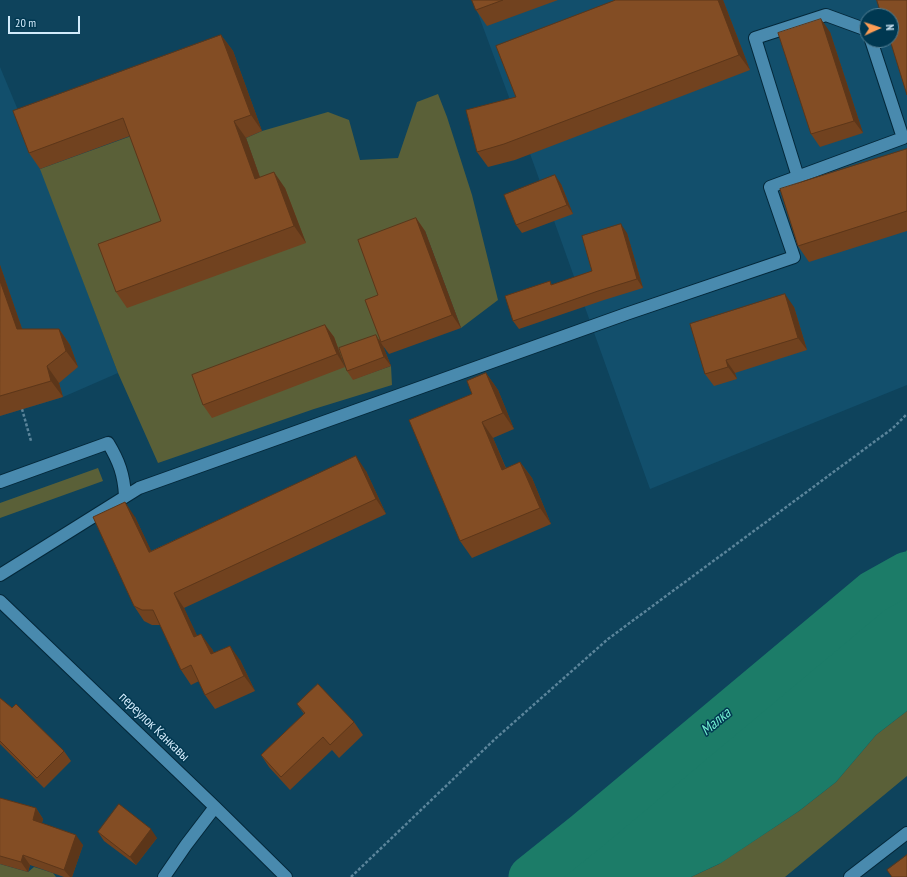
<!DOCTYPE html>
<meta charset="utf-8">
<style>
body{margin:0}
#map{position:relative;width:907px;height:877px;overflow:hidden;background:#0e435c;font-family:"PT Sans Narrow",sans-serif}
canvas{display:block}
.north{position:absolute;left:859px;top:8px;width:40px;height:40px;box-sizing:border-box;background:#003851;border:1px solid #548095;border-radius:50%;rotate:87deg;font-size:11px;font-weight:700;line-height:16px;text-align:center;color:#d2ebfb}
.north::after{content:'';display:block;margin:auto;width:14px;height:18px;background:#fd9d55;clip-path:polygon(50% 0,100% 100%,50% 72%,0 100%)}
.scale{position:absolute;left:8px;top:16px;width:72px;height:18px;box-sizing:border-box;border:2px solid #d2ebfb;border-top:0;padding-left:5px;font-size:12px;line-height:14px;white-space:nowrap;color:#d2ebfb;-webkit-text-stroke:3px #003851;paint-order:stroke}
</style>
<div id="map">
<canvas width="907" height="877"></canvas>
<div class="north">N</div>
<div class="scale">20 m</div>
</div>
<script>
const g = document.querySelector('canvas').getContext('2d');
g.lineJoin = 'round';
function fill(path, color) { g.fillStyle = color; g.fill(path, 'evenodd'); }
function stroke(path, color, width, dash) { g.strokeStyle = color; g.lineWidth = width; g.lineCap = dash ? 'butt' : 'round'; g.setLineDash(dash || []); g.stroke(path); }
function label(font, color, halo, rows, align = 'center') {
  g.font = font + ' "PT Sans Narrow",sans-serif'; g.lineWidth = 3; g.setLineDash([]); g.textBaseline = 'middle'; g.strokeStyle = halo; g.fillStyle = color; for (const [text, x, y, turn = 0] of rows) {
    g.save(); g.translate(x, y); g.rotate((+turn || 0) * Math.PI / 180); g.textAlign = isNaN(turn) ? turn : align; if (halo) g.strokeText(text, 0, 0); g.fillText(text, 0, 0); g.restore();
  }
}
fill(new Path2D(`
 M473,0h434v385l-257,104 -117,-327zM867,16h24v24h-24z
 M0,67l25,60 93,246 -55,24 -63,19z`), '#124f6c');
fill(new Path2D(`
 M438,94l9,23 25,78 26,105 -37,28 -36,-97 -38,77 -4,36 -41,14 3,9 9,12 37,-13 1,19 -78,24 -156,54 -40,-90 -78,-204 94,-34 132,60 -20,-57 16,-7 66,-19 21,8 11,40 38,-2 19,-56z
 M98,468l5,13 -103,37v-15z
 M907,711v65l-122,101h-94l28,-13 80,-53 37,-29 40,-47z
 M0,864l28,8 6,-5 19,6 3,4h-56z`), '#5a6038');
fill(new Path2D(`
 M907,550v161l-31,24 -40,47 -37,29 -78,52 -30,14h-161l55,-44 288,-241z`), '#1c7c68');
stroke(new Path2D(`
 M530,877l55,-44 288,-241 34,-19`), '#1c7c68', 43);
const minor = new Path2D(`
 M798,177l-43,-139 71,-23 41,15
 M0,482l108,-39c11,18 16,32 17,53
 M0,575l139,-87 487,-174 168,-57 -24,-70 133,-49 -32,-98
 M0,601l215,206 71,70
 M164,877l22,-32 29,-38
 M850,877l57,-44`);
stroke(minor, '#04283a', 14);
stroke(new Path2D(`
 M22,409l9,32
 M351,877l144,-138 113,-100 285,-211 14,-14`), '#5b859b', 2.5, [3, 2]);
stroke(minor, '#498aae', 12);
fill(new Path2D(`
 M472,0h86l-71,26 -11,-16z
 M616,0h107l27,70 -235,90 -27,7 -11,-15 39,-55z
 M830,32l33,101 -43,14 -9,-13z
 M221,35l12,16 29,80 -16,7 14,39 25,11 21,55 -179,65 -11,-16 45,-71 -31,-85 -90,33 -11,-16z
 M907,149v82l-98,31 -11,-16z
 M561,184l12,30 -51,19 -6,-8z
 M416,218l9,13 36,97 -72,26 -6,-8 8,20 -38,14 -6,-9 33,-32 -2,-44z
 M627,233l16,55 -39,12 -85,29 -6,-8 37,-40 2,4 40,-14z
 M0,265l22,64h37l11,16 8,22 -19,16 4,14 -63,19z
 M794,307l13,43 -72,23 2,6 -23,7 -9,-12z
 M325,325l9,12 11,30 -133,51 -9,-13z
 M486,373l12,17 16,39 -21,9 13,30 14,-6 12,16 19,46 -79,34 -12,-17 12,-147z
 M366,471l20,43 -202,94 13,28 15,13 2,4 26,7 15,31 -40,18 -10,-14 -6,-14 -8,4 -10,-15 -21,-45h-8l-8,-4 -10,-15 1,-89 16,34z
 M0,698l64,53 7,10 -27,27 -44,-44z
 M297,704l57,18 9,13 -24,23 -7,-8 -42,40 -21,-23 -8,-12 43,-41z
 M0,798l36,10 7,11 -1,4 41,22 -11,32h-8l-34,-12 -2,7 -28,-8z
 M98,832l59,6 -21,27 -32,-24z`), '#71421f');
fill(new Path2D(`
 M718,0h5l27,70 -11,-15z
 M821,19l9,13 33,101 -9,-12z
 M221,35l12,16 29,80 -11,-16z
 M234,121l12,17 20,57 -11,-16z
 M274,172l11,16 21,55 -12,-17z
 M555,175l6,9 12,30 -6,-9z
 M416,218l9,13 36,97 -9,-13z
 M621,224l6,9 16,55 -6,-9z
 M0,265l28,81 -11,-17 -17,-48z
 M785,294l9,13 13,43 -9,-12z
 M325,325l9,12 11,30 -8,-13z
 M59,329l11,16 8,22 -12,-16z
 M376,335l7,11 8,20 -7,-9z
 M726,360l9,13 2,6 -9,-12z
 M47,366l12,17 4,14 -12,-16z
 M486,373l12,17 16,39 -11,-16z
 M482,422l11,16 20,48 -11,-16z
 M356,456l10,15 20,43 -10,-15z
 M520,462l12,16 19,46 -11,-16z
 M125,502l10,15 24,50 -10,-15z
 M174,593l10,15 21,44 -11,-15z
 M201,634l11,15 9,20 -10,-15z
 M230,646l10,14 15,31 -11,-15z
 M36,808l7,11 -3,11 -7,-10z
 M151,829l6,9 -21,27 -6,-8z
 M76,835l7,10 -11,32h-2l-6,-7z
 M23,855l7,10 -2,7 -7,-10z`), '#5c3619');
const building = new Path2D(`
 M472,0h31l-27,10z
 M616,0h102l21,55 -235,89 -27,8 -11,-42 50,-13 -20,-51z
 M877,0h30v95l-17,-55h1v-24h-9z
 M821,19l33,102 -43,13 -33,-101z
 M221,35l30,80 -17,6 21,58 19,-7 20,54 -178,66 -18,-48 63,-23 -38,-103 -94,35 -16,-42z
 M907,149v62l-109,35 -18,-57z
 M555,175l12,30 -51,20 -12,-30z
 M416,218l36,97 -71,27 -16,-42 13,-5 -20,-55z
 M621,224l16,55 -39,12 -85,30 -8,-25 45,-15 1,4 41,-14 -10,-35z
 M0,281l17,48h42l7,22 -19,15 4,15 -51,15z
 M785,294l13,44 -72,22 2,7 -23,7 -15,-50z
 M325,325l12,29 -134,51 -11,-30z
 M376,335l8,22 -37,14 -8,-23z
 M486,373l17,40 -21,9 20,48 18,-8 20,46 -80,33 -51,-121 63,-26 -5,-13z
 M356,456l20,43 -202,94 20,44 7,-3 10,20 19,-8 14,30 -39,19 -14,-30 -10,5 -28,-60h-11l-8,-4 -41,-89 32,-15 24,50z
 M318,684l36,38 -24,23 -7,-8 -42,40 -20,-22 44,-42 -8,-9z
 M0,698l12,10 4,-4 48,47 -27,27 -37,-37z
 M0,798l36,10 -3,12 43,15 -12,35 -41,-15 -2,7 -21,-6z
 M119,804l32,25 -21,28 -32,-25z
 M907,855v22h-15l-5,-7z`);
fill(building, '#834d24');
stroke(building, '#5c3619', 1);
label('14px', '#d2ebfb', '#003851', [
 ["переулок Канкавы",154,727,44]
]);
label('italic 15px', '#73f0d2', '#003851', [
 ["Малка",716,722,-40]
]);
</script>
